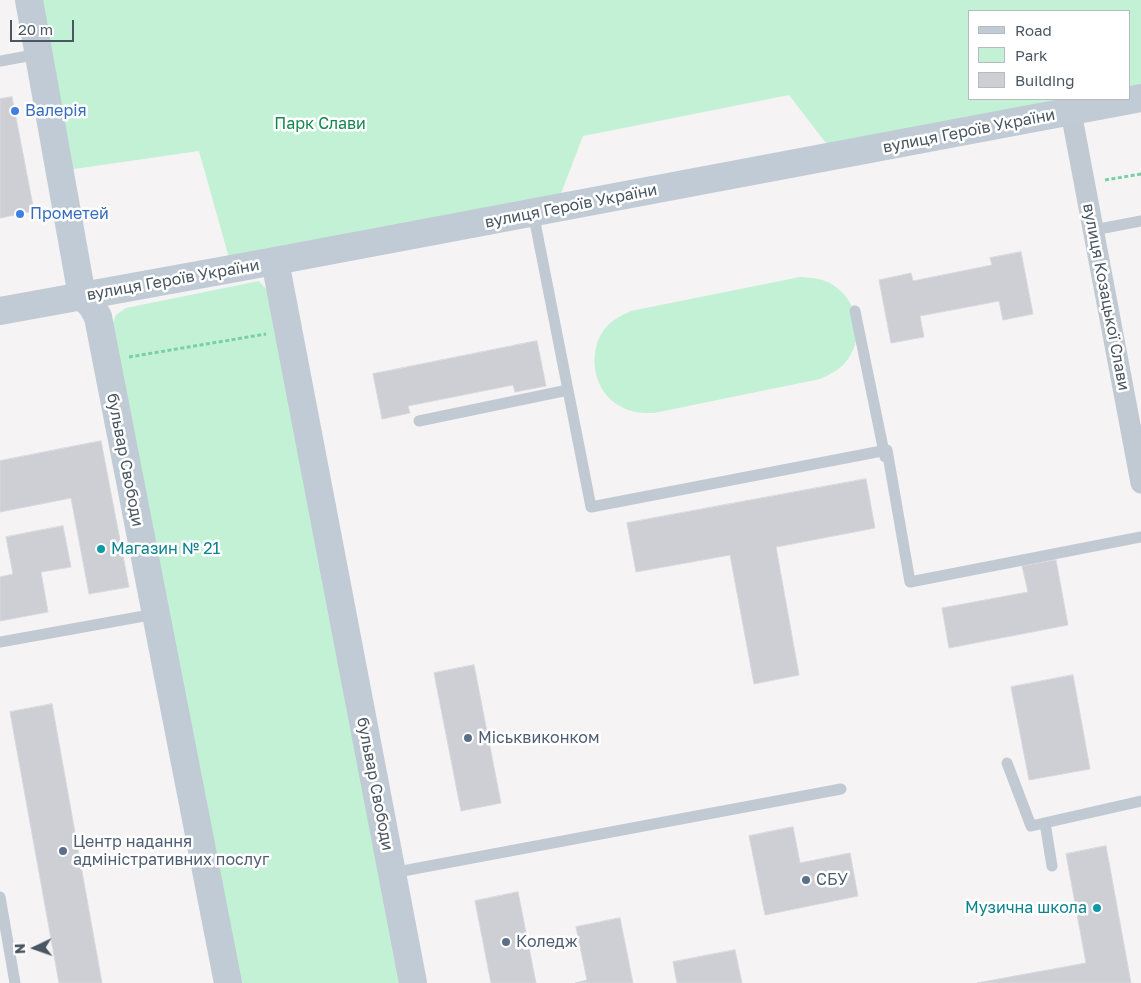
<!DOCTYPE html>
<meta charset="utf-8">
<style>
body{margin:0}
#map{position:relative;width:1141px;height:983px;overflow:hidden;background:#f5f3f3;font-family:"Golos Text",sans-serif}
canvas{display:block}
.legend{position:absolute;left:968px;top:10px;width:162px;height:90px;box-sizing:border-box;background:#fff;border:1px solid #b7bbc0;margin:0;padding:6px 9px;list-style:none;font-size:15px;color:#4a5661}
.legend li{display:flex;align-items:center;gap:10px;height:25px}
.legend b{width:25px;border:1px solid #b7bbc0}
.north{position:absolute;left:10px;top:923px;width:50px;height:50px;-webkit-text-stroke:4px #fff;paint-order:stroke;rotate:267deg;font-size:14px;font-weight:700;line-height:20px;text-align:center;color:#4a5661}
.north::after{content:'';display:block;margin:auto;width:18px;height:22px;background:#4a5661;clip-path:polygon(50% 0,100% 100%,50% 72%,0 100%)}
.scale{position:absolute;left:10px;top:20px;width:64px;height:22px;box-sizing:border-box;border:2px solid #4a5661;border-top:0;padding-left:6px;font-size:15px;line-height:18px;white-space:nowrap;color:#4a5661;-webkit-text-stroke:4px #fff;paint-order:stroke}
</style>
<div id="map">
<canvas width="1141" height="983"></canvas>
<ul class="legend">
<li><b style="height:6px;background:#c1cbd6"></b>Road</li>
<li><b style="height:14px;background:#c3f1d5"></b>Park</li>
<li><b style="height:14px;background:#cdcfd5"></b>Building</li>
</ul>
<div class="north">N</div>
<div class="scale">20 m</div>
</div>
<script>
const g = document.querySelector('canvas').getContext('2d');
g.lineJoin = 'round';
function fill(path, color) { g.fillStyle = color; g.fill(path, 'evenodd'); }
function stroke(path, color, width, dash) { g.strokeStyle = color; g.lineWidth = width; g.lineCap = dash ? 'butt' : 'round'; g.setLineDash(dash || []); g.stroke(path); }
function label(font, color, halo, rows, align = 'center') {
  g.font = font + ' "Golos Text",sans-serif'; g.lineWidth = 5; g.setLineDash([]); g.textBaseline = 'middle'; g.strokeStyle = halo; g.fillStyle = color; for (const [text, x, y, turn = 0] of rows) {
    g.save(); g.translate(x, y); g.rotate((+turn || 0) * Math.PI / 180); g.textAlign = isNaN(turn) ? turn : align; if (halo) g.strokeText(text, 0, 0); g.fillText(text, 0, 0); g.restore();
  }
}
fill(new Path2D(`
 M35,0h1106v98l-305,58 -47,-61 -206,41 -28,73 -324,56 -32,-114 -132,19zM970,11h160v88h-160z
 M800,277c12,1 23,1 33,8 25,16 32,50 15,74 -7,10 -17,15 -28,20l-166,34c-12,0 -23,0 -34,-7 -26,-14 -33,-50 -17,-75 7,-10 17,-15 28,-20z
 M259,281l14,16 130,686h-165l-126,-658 4,-10 10,-7z`), '#c3f1d5');
const building = new Path2D(`
 M12,97l22,114 -34,7v-119z
 M1021,252l12,62 -30,6 -4,-19 -79,15 4,21 -33,6 -12,-63 32,-7 2,8 79,-16 -2,-7z
 M537,341l9,45 -31,6 -2,-7 -105,21 2,7 -28,6 -9,-45z
 M101,441l28,146 -40,7 -18,-96 -71,14v-51z
 M866,479l9,49 -99,19 23,128 -45,9 -24,-129 -94,17 -9,-49z
 M63,526l8,41 -30,5 7,40 -48,9v-44l13,-3 -7,-37z
 M1056,560l12,65 -119,23 -7,-40 86,-16 -6,-26z
 M474,665l27,138 -40,8 -27,-138z
 M1073,675l17,94 -61,11 -18,-93z
 M52,704l50,279h-43l-49,-271z
 M793,827l7,36 50,-10 8,43 -93,19 -16,-79z
 M1106,846l25,137h-154l109,-20 -20,-109z
 M518,892l18,91h-45l-16,-82z
 M620,918l13,65h-58l12,-3 -11,-53z
 M735,950l7,33h-65l-4,-21z`);
fill(building, '#cdcfd5');
stroke(building, '#d7d9de', 1);
stroke(new Path2D(`
 M1105,180l36,-6
 M129,357l137,-23`), '#7ad0a6', 3, [4, 2.5]);
stroke(new Path2D(`
 M0,61l39,-7
 M533,212l58,295 296,-57 23,132 231,-45
 M1094,230l47,-9
 M855,311l30,146
 M419,421l149,-31
 M0,642l155,-28
 M1007,763l24,63 110,-25
 M1045,823l7,43
 M392,873l449,-84
 M0,897l15,86`), '#c1cad2', 11);
stroke(new Path2D(`
 M1071,112l70,371`), '#c1cad2', 21);
stroke(new Path2D(`
 M29,0l53,296 10,10 6,11 130,666
 M275,261l138,722
 M0,311l275,-50 866,-163`), '#c1cbd6', 28);
for (const [x, y, r, color] of [
 [15,111,5,"#3f7fe0"],
 [20,214,5,"#3f7fe0"],
 [101,549,5,"#0f9aa8"],
 [468,738,5,"#5c6f8a"],
 [63,851,5,"#5c6f8a"],
 [806,880,5,"#5c6f8a"],
 [1097,908,5,"#0f9aa8"],
 [506,942,5,"#5c6f8a"]
]) { const dot = new Path2D(); dot.arc(x, y, r, 0, 2 * Math.PI); g.fillStyle = color; g.fill(dot); stroke(dot, '#fff', 2); }
label('16px', '#366cbe', '#fff', [
 ["Валерія",25,111],
 ["Прометей",30,214]
], 'left');
label('16px', '#17864f', '#fff', [
 ["Парк Слави",320,124]
]);
label('16px', '#4a5661', '#fff', [
 ["вулиця Героїв України",969,131,-11],
 ["вулиця Героїв України",571,206,-11],
 ["вулиця Героїв України",173,280,-10],
 ["вулиця Козацької Слави",1106,297,79],
 ["бульвар Свободи",125,460,79],
 ["бульвар Свободи",375,784,79]
]);
label('16px', '#0d838f', '#fff', [
 ["Магазин № 21",111,549],
 ["Музична школа",1087,908,"right"]
], 'left');
label('16px', '#4e5e75', '#fff', [
 ["Міськвиконком",478,738],
 ["Центр надання",73,842],
 ["адміністративних послуг",73,860],
 ["СБУ",816,880],
 ["Коледж",516,942]
], 'left');
</script>
